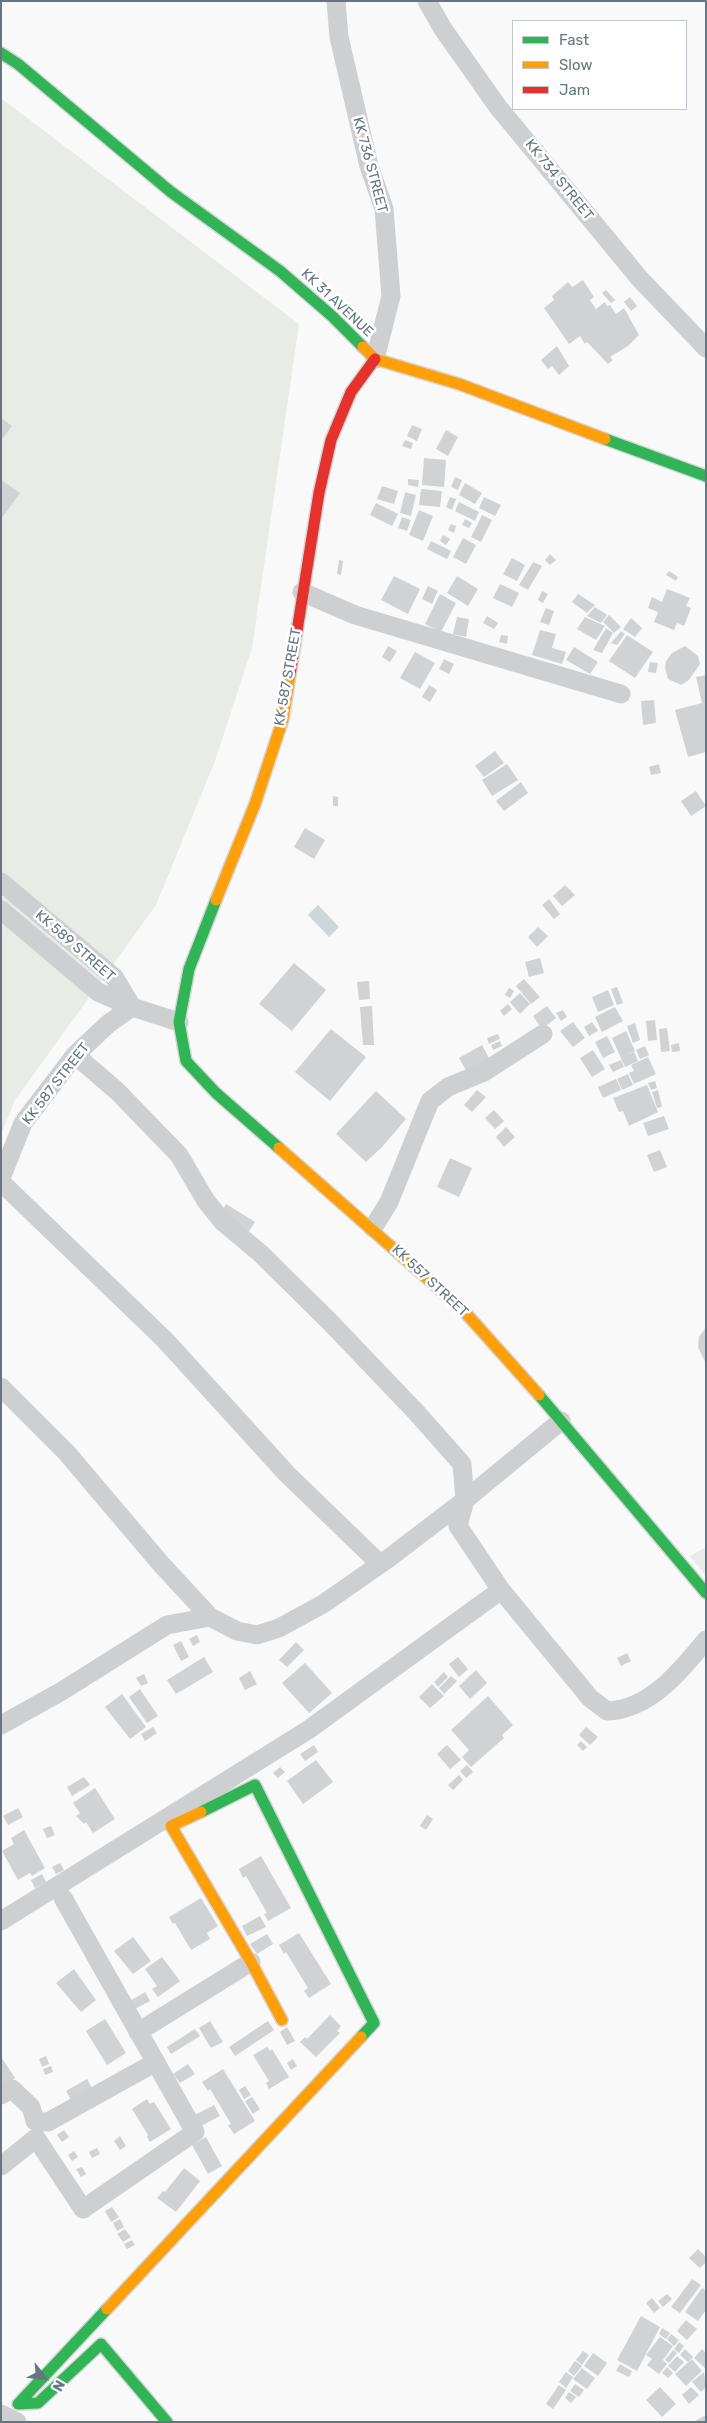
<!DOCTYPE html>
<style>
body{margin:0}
#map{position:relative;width:707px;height:2423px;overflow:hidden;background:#f9f9f9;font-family:Rubik,sans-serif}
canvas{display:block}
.frame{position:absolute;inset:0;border:2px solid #657683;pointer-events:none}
.legend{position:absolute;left:512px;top:20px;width:175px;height:90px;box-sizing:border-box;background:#fff;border:1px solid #c1c8cd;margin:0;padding:6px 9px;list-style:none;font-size:15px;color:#657683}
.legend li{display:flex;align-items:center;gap:10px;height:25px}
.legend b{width:25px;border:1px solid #c1c8cd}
.north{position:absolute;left:20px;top:2353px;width:50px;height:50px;-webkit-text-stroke:4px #fff;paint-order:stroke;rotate:119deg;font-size:14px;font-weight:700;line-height:20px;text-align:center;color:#657683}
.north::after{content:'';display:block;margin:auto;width:18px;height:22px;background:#657683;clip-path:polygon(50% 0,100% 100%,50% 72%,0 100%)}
</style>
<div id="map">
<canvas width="707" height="2423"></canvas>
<div class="frame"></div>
<ul class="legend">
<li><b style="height:6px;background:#30b455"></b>Fast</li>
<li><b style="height:6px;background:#ff9f0a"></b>Slow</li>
<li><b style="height:6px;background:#e5322d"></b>Jam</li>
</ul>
<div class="north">N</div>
</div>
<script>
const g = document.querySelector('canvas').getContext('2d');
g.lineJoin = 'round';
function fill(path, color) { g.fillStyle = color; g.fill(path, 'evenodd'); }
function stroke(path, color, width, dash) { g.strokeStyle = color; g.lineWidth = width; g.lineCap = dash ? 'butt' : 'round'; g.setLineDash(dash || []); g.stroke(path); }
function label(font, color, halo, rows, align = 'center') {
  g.font = font + ' Rubik,sans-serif'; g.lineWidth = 5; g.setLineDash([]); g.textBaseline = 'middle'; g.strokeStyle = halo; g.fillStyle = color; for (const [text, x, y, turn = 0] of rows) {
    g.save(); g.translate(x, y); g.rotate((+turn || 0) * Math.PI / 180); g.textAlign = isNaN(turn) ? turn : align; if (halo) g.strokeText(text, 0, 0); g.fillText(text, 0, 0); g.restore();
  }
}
fill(new Path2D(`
 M1,98l298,226 -47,324 -37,113 -59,144 -141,195 -14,34z
 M706,1547v29l-16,-20z`), '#e8ebe6');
fill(new Path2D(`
 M318,905l21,22 -10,10 -21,-22z`), '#ced6d9');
fill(new Path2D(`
 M583,280l11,17 -4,3 6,9 9,-7 2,4 3,-1 6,9 8,-6 15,27 -11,11 -18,11 3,3 -5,4 -21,-22 -2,2 -5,-8 -11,8 -25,-36 10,-8 -2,-4 16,-14 4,5z
 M606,290l9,10 -4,3 -9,-10z
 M630,297l7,9 -6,5 -7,-9z
 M557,346l12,20 -10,9 -7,-9 -4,3 -7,-9z
 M1,418l11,8 -11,14z
 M412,425l10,4 -5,12 -10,-5z
 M446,430l12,7 -10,19 -12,-7z
 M405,440l8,3 -2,6 -9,-3z
 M424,458l22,2 -2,27 -22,-2z
 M455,477l7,3 -4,10 -7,-3z
 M408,479l11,1 -1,7 -10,-2z
 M1,480l19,13 -19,26z
 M465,483l17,10 -7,11 -16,-9z
 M382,486l16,5 -4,13 -17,-5z
 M421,489l21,2 -2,16 -21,-2z
 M405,492l11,3 -5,21 -11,-3z
 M450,497l6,2 -4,11 -6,-3z
 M484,497l17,8 -6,11 -16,-8z
 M459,502l20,10 -4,9 -20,-10z
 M376,503l22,11 -6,12 -22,-11z
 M419,510l14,6 -10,25 -14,-6z
 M482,515l10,5 -11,22 -10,-5z
 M402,517l9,3 -4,11 -9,-3z
 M465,519l7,4 -3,5 -7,-3z
 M451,524l5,2 -2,7 -6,-3z
 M443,535l7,4 -4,6 -6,-4z
 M463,538l13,7 -10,19 -13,-7z
 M431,541l20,10 -4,8 -20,-10z
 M550,554l6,6 -6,5 -5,-5z
 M512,558l13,7 -8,16 -14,-7z
 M339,560l4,1 -2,14 -4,-1z
 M533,562l9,4 -14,24 -9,-5z
 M669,571l9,6 -2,4 -10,-6z
 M394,576l26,13 -12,25 -27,-14z
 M457,576l21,13 -10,17 -21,-13z
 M500,584l19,9 -7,14 -19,-9z
 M428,586l10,5 -6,13 -10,-5z
 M667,589l23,9 -4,8 5,2 -7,18 -7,-3 -3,7 -20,-8 4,-10 -10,-4 4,-11 10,5z
 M542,591l6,3 -5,9 -5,-3z
 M440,594l16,9 -15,29 -16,-8z
 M578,594l17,11 -8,8 -15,-11z
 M595,607l12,8 -6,8 -14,-7z
 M546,608l8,3 -5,14 -9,-3z
 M609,615l12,12 -7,6 -11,-11z
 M487,616l11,7 -4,6 -11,-6z
 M457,617l12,2 -3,18 -13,-3z
 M585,617l20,9 -9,14 -19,-11z
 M631,618l11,10 -7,9 -12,-8z
 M606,628l7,5 -11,20 -9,-3z
 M540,630l16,4 -4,14 14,4 -4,12 -30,-9z
 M621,631l4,3 -8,11 -6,-2z
 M501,635l7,1 -1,8 -8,-2z
 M627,635l26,17 -18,26 -26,-17z
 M388,646l9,5 -7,11 -8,-5z
 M685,646l13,10 2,8 -11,16 -8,5 -13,-6 -3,-11 1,-7 6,-8z
 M574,647l24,15 -8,12 -24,-14z
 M415,652l20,11 -15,26 -20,-11z
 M444,659l10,5 -5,10 -10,-5z
 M650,662l8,1 -2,10 -8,-1z
 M706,675v77l-18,5 -13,-47 27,-7 -6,-26z
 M429,685l8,5 -7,12 -8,-5z
 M654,700l2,23 -13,2 -2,-24z
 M495,751l9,12 -20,14 -9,-11z
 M507,764l11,16 -26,16 -10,-16z
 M659,764l2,9 -10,2 -2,-8z
 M521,782l7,11 -24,18 -8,-10z
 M696,791l10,15 -15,10 -10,-15z
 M333,796l5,1v9h-5z
 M305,828l20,12 -11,19 -20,-12z
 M565,885l10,10 -13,11 -9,-10z
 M549,899l11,15 -6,5 -12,-14z
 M538,927l10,9 -11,11 -9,-10z
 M540,958l4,15 -15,4 -4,-15z
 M294,963l32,27 -34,41 -33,-27z
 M524,979l16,18 -9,7 -15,-18z
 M369,981l1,18 -11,1 -2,-18z
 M617,987l6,16 -6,2 -6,-16z
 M509,988l5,3 -4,7 -5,-3z
 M608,990l6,15 -16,7 -6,-15z
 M520,993l10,11 -10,10 -10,-12z
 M508,1004l4,5 -8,7 -4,-5z
 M372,1006l2,39h-11l-3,-38z
 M547,1006l9,12 -14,11 -9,-13z
 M615,1007l8,14 -21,11 -7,-15z
 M563,1010l4,7 -6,4 -5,-8z
 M655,1020l2,20 -9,1 -2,-20z
 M573,1022l12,16 -12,9 -13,-16z
 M592,1022l6,9 -9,5 -5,-9z
 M635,1023l5,17 -7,3 -6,-17z
 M667,1028l3,23 -9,1 -2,-23z
 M331,1029l35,28 -36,44 -35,-29z
 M626,1031l9,20 -9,4 8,-3 4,9 -13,6 -13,-29z
 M498,1034l2,5 -11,5 -2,-6z
 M607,1036l8,16 -12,6 -8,-16z
 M500,1041l2,5 -9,4 -2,-5z
 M679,1043l1,8 -8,1 -1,-7z
 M482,1045l12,22 -23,12 -12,-21z
 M645,1046l4,9 -9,4 -4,-9z
 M593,1050l12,19 -13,8 -12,-19z
 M648,1057l8,17 -22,10 -5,-11 5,-2 -3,-6z
 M621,1060l3,7 -11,5 -4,-7z
 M628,1074l5,11 -11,5 -5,-11z
 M616,1079l5,11 -18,8 -5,-11z
 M655,1081l2,7 -6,2 -3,-7z
 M647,1085l11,27 -29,14 -6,-15 -4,1 -6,-14z
 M477,1090l9,7 -14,15 -8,-7z
 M658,1090l4,17 -5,1 -5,-16z
 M376,1091l30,28 -24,28 -16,15 -30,-28z
 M494,1110l10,11 -9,8 -10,-11z
 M664,1116l5,13 -21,7 -5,-13z
 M506,1127l9,10 -11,10 -8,-10z
 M660,1150l7,17 -13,5 -7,-17z
 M450,1158l22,10 -13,29 -22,-10z
 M226,1204l29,18 -6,9 -28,-18z
 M706,1327v37l-8,-17 1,-10z
 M197,1635l3,7 -7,4 -4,-7z
 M181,1641l8,16 -8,4 -8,-16z
 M296,1642l8,8 -17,17 -8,-7z
 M627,1653l4,8 -10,5 -4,-8z
 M204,1657l9,15 -37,22 -9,-14z
 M458,1657l10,12 -9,8 -10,-13z
 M305,1663l27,30 -23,20 -27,-30z
 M476,1670l11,13 -17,16 -11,-13z
 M250,1671l7,13 -12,6 -6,-12z
 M444,1672l4,5 -10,10 -4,-5z
 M144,1674l4,9 -7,3 -5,-8z
 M451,1676l6,5 -13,13 -5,-6z
 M432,1684l12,12 -14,12 -11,-11z
 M140,1689l18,27 -11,7 -18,-26z
 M122,1694l24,33 -16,12 -25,-32z
 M488,1696l25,29 -11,10 2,3 -33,29 -9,-10 7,-7 -18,-20z
 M153,1727l4,6 -12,8 -4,-7z
 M586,1727l12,10 -8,8 -11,-10z
 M581,1741l6,6 -4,4 -6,-6z
 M314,1745l4,7 -13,9 -5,-7z
 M447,1745l14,15 -11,9 -13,-15z
 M316,1760l17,22 -30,22 -16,-23z
 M467,1765l6,7 -7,6 -6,-7z
 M280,1767l5,5 -7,6 -5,-5z
 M459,1775l4,5 -10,10 -5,-5z
 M84,1777l6,8 -18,11 -5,-9z
 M95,1788l20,31 -22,14 -7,-11 -2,2 -8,-8 4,-3 -7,-10z
 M18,1808l5,9 -15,8 -5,-9z
 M427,1815l6,4 -7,11 -6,-4z
 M51,1826l4,9 -8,3 -4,-9z
 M24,1830l21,38 -13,8 -2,-3 -12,7 -16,-29 12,-7 -3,-6z
 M261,1856l30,52 -23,13 -4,-7 3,-1 -21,-37 -3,2 -4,-9z
 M60,1863l4,7 -8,4 -4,-7z
 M42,1874l4,8 -11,6 -4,-8z
 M201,1898l17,28 -11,7 3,6 -19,11 -16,-27 -2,1 -4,-7z
 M260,1916l6,11 -19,9 -5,-10z
 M299,1933l32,51 -22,14 -5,-7 4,-3 -22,-36 -2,2 -5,-9z
 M267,1934l6,10 -16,10 -7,-10z
 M133,1937l18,24 -18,13 -19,-23z
 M162,1957l18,24 -22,16 -6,-8 5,-3 -12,-17z
 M74,1969l22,31 -15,12 -25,-29z
 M145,1992l5,9 -15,8 -5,-8z
 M330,2015l11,11 -4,5 3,2 -24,24 -16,-15 5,-5 2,2z
 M105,2019l21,34 -19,12 -21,-34z
 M210,2021l13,21 -12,6 -12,-20z
 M268,2021l6,9 -39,26 -6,-9z
 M287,2027l8,14 -8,4 -7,-13z
 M195,2029l5,7 -29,18 -4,-7z
 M267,2047l3,4 2,-2 17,28 -20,12 -3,-6 3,-2 -16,-26z
 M46,2056l3,8 -7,3 -3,-8z
 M1,2057l14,21 -14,9z
 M293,2059l4,7 -6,4 -4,-7z
 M188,2064l7,10 -15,9 -7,-9z
 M51,2066l2,6 -8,3 -2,-6z
 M223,2069l32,52 -21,13 -6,-9 3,-1 -21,-35 -2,2 -6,-9z
 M87,2079l6,11 -21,12 -6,-11z
 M245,2086l6,9 -7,4 -5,-9z
 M252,2097l8,12 -7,5 -8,-13z
 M147,2099l3,5 4,-2 17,27 -21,13 -3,-5 1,-2 -16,-26z
 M214,2105l6,11 -19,10 -6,-11z
 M64,2130l5,7 -7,5 -5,-7z
 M120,2136l6,10 -6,4 -6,-9z
 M206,2137l16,29 -14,8 -16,-29z
 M97,2148l3,6 -8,4 -3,-6z
 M74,2151l4,6 -6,4 -4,-6z
 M82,2167l4,7 -5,3 -5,-8z
 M184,2168l16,13 -24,31 -19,-14 6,-7 2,1z
 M112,2207l7,10 -8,5 -6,-11z
 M120,2219l4,8 -7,4 -4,-8z
 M125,2229l6,8 -8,5 -6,-8z
 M132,2240l3,5 -8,4 -3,-5z
 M698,2249l8,8v5l-6,6 -11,-10z
 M692,2279l9,6 -21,28 -9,-6z
 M702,2288l4,3v19l-8,11 -13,-9z
 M667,2294l5,5 -9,8 -5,-6z
 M652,2298l8,10 -6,5 -8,-10z
 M641,2316l19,11 -23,44 -20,-11z
 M686,2320l11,9 -10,11 -10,-9z
 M662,2328l8,5 -4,6 -7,-5z
 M671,2334l8,6 -5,6 -7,-7z
 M660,2337l13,9 -10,14 4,4 -8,10 -12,-9 5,-6 -6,-4z
 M679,2342l5,4 -5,7 -5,-4z
 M685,2349l8,8 -5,5 -8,-7z
 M702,2349l4,4v16l-12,-11z
 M673,2350l4,3 -8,10 -4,-3z
 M583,2351l6,4 -7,10 -6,-5z
 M593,2353l14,10 -9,13 -14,-10z
 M677,2356l7,6 -9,10 -7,-6z
 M692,2359l10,12 -16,15 -11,-12z
 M575,2361l7,5 -8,10 -6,-5z
 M620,2364l12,7 -3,6 -13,-6z
 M667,2367l6,6 -5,5 -6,-5z
 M582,2368l13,10 -8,11 -14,-10z
 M566,2372l7,5 -7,11 -7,-6z
 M704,2372l2,15 -5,5 -9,-10z
 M575,2384l9,6 -5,7 -9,-6z
 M559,2385l7,5 -13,19 -7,-5z
 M660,2387l16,17 -14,13 -16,-17z
 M691,2387l8,8 -10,9 -7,-9z
 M569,2392l7,5 -5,6 -6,-5z
 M706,2415v7h-13z`), '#d0d2d3');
const fast = new Path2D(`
 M1,53l17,11 153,128 109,79 52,45 31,31
 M605,439l101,37
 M216,900l-27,69 -10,53 7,39 30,32 63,55
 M539,1395l167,198
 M201,1812l54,-27 119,238 -13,14
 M107,2309l-89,95 20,-1 63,-59 66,78`);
const slow = new Path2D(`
 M363,347l12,12 84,25 146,55
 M216,900l39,-96 28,-85 7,-44
 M279,1148l184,162 76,85
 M201,1812l-30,14 80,136 31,58
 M107,2309l254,-272`);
const jam = new Path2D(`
 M290,675l29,-182 12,-53 20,-48 24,-33`);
stroke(fast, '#d5d6d7', 14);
stroke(slow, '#d5d6d7', 14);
stroke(jam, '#d5d6d7', 14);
stroke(new Path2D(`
 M336,1l3,36 30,129 15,43 7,87 -16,63
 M427,1l16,28 55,78 142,172 66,69
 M302,592l53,23 266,79
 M1,882l113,95 18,30
 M1,910l97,82 34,15 47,15
 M1,1178l22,-55 52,-68 33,-31 24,-17
 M1,1182l164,158 122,134 93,90
 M373,1228l16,-26 41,-101 18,-14 36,-15 59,-38
 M1,1387l65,65 95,112 49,53
 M561,1421l-96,79 -7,26 43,64 89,108 17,13c42,-1 74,-40 99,-71
 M1,1725l61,-34 105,-66 43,-8 27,14 20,4 22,-7 44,-24 66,-46 76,-58 -3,-36 -46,-52 -87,-91 -69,-68 -37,-31 -17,-21 -27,-46 -62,-64 -42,-36
 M1,1921l307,-191 193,-140
 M138,2032l113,-70
 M1,2095l11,-6 19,18 4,14 13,1 108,-60
 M1,2166l35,-28 47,71 112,-77 -132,-234
 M1,2414l16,8`), '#cecfd0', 19);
stroke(fast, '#30b455', 11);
stroke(slow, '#ff9f0a', 11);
stroke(jam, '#e5322d', 11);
label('14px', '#657683', '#fff', [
 ["KK 736 STREET",370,165,75],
 ["KK 734 STREET",559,180,51],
 ["KK 31 AVENUE",337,303,43],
 ["KK 587 STREET",288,677,-80],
 ["KK 589 STREET",75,946,41],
 ["KK 587 STREET",56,1084,-52],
 ["KK 557 STREET",430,1281,43]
]);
</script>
